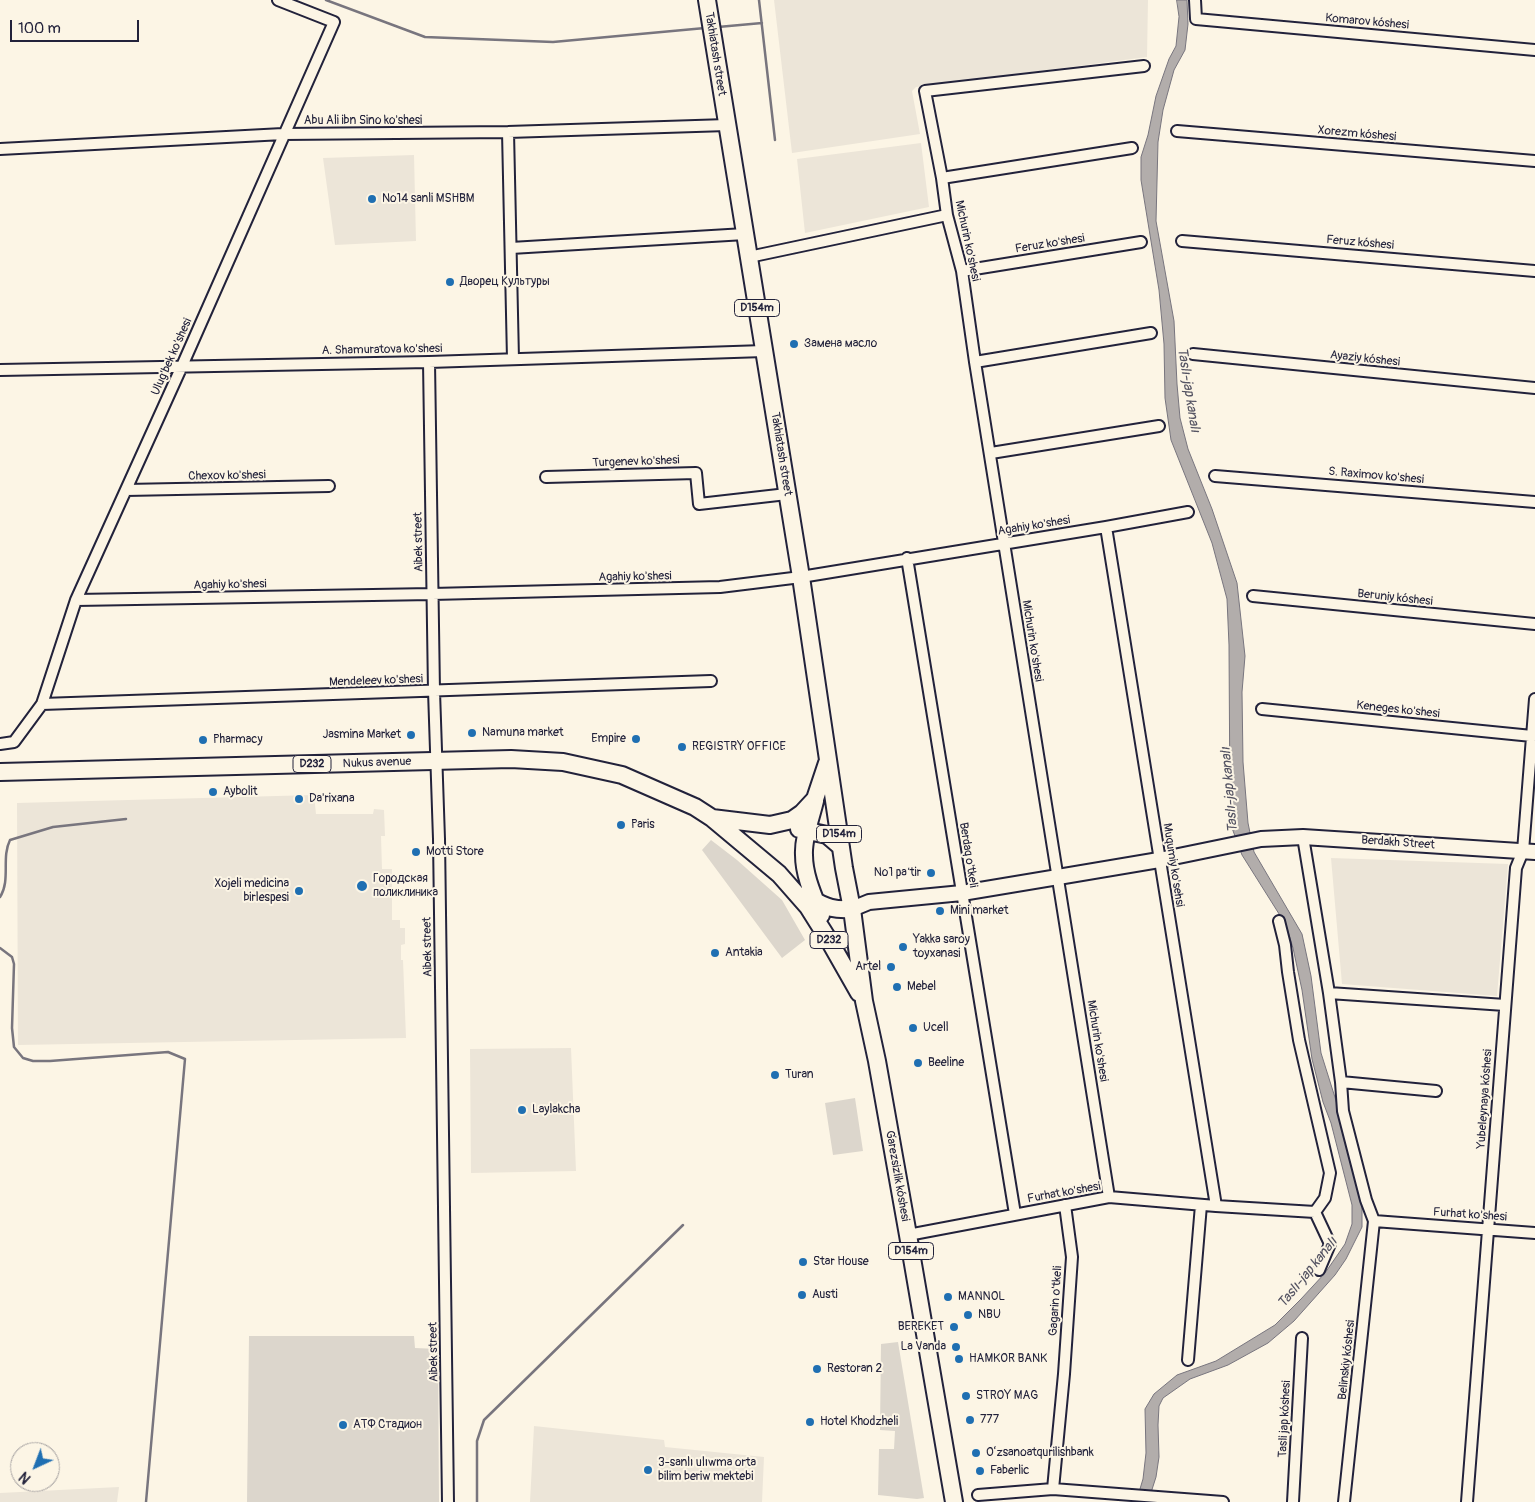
<!DOCTYPE html>
<meta charset="utf-8">
<style>
body{margin:0}
#map{position:relative;width:1535px;height:1502px;overflow:hidden;background:#fcf5e5;font-family:Pangolin,sans-serif}
canvas{display:block}
.north{position:absolute;left:10px;top:1442px;width:50px;height:50px;box-sizing:border-box;background:#fcf5e5;border:1px solid #a5a1a1;border-radius:50%;rotate:223deg;font-size:14px;font-weight:700;line-height:20px;text-align:center;color:#22223b}
.north::after{content:'';display:block;margin:auto;width:18px;height:22px;background:#1f6fb2;clip-path:polygon(50% 0,100% 100%,50% 72%,0 100%)}
.scale{position:absolute;left:10px;top:20px;width:129px;height:22px;box-sizing:border-box;border:2px solid #22223b;border-top:0;padding-left:6px;font-size:15px;line-height:18px;white-space:nowrap;color:#22223b;-webkit-text-stroke:4px #fcf5e5;paint-order:stroke}
</style>
<div id="map">
<canvas width="1535" height="1502"></canvas>
<div class="north">N</div>
<div class="scale">100 m</div>
</div>
<script>
const g = document.querySelector('canvas').getContext('2d');
g.lineJoin = 'round';
function fill(path, color) { g.fillStyle = color; g.fill(path, 'evenodd'); }
function stroke(path, color, width, dash) { g.strokeStyle = color; g.lineWidth = width; g.lineCap = dash ? 'butt' : 'round'; g.setLineDash(dash || []); g.stroke(path); }
function label(font, color, halo, rows, align = 'center') {
  g.font = font + ' Pangolin,sans-serif'; g.lineWidth = 4; g.setLineDash([]); g.textBaseline = 'middle'; g.strokeStyle = halo; g.fillStyle = color; for (const [text, x, y, turn = 0] of rows) {
    g.save(); g.translate(x, y); g.rotate((+turn || 0) * Math.PI / 180); g.textAlign = isNaN(turn) ? turn : align; if (halo) g.strokeText(text, 0, 0); g.fillText(text, 0, 0); g.restore();
  }
}
fill(new Path2D(`
 M774,0h374l-1,57 -231,30 -4,4 8,43 -128,19z
 M921,143l8,64 -124,26 -8,-74z
 M414,155l2,86 -81,4 -12,-87z
 M314,795l2,19h57l1,-5 10,1 1,26h-4l1,33h10v51h8v8h5v16l-4,1v15h2l3,78 -388,7 -1,-242z
 M1331,858l177,6 -11,132 -155,-12z
 M571,1048l5,123 -105,2 -1,-124z
 M534,1426l130,14 1,7 99,10 -2,45h-232z
 M119,1487l-2,15h-117v-9z`), '#ece5d8');
fill(new Path2D(`
 M711,840l26,20 45,40 23,40 -23,18 -80,-108z
 M855,1098l8,53 -30,4 -8,-52z
 M249,1336h165l1,12 23,1 1,153h-192z
 M898,1342l26,156 -7,1 -39,-4 1,-46h15l1,-18 -15,-1 1,-86z`), '#dcd6cc');
const water = new Path2D(`
 M1177,0h10l1,24 -3,26 -11,20 -11,40 -5,32 -2,79 18,100 3,63 3,34 8,31 24,60 25,74 8,73 -3,36 1,70 5,61 6,29 48,82 9,42 10,77 17,54 20,82 4,19v19l-16,32 -11,16 -41,46 -26,22 -40,22 -38,14 -27,19 -4,8 -1,19 1,32 -3,20 -8,25h-12l7,-23 3,-26 -1,-44 9,-15 23,-19 39,-14 59,-36 26,-26 24,-26 20,-29 7,-20v-19l-21,-82 -8,-21 -11,-43 -10,-69 -9,-42 -7,-23 -44,-70 -10,-27 -2,-15 -1,-168 -2,-46 -15,-56 -41,-103 -6,-42 -1,-54 -5,-54 -18,-110v-23l7,-22 8,-39 13,-37 7,-13 3,-29z`);
fill(water, '#b2adab');
stroke(water, '#78757e', 1);
stroke(new Path2D(`
 M326,0l99,37 128,5 152,-14
 M759,0l16,140
 M718,27l44,-4
 M0,897c11,-17 1,-39 10,-57l43,-13 73,-8
 M0,948l12,9 2,7 -2,64 2,19 9,11 10,3h17l118,-9 17,7 -39,443
 M477,1502v-61l7,-21 199,-195`), '#78757e', 2.5);
const street = new Path2D(`
 M1195,0l1,19 339,31
 M1177,131l358,30
 M508,132l5,227
 M0,149l283,-15 225,-2 219,-7
 M942,178l190,-30
 M1182,241l353,30
 M511,248l234,-14
 M749,257l198,-42
 M962,271l179,-29
 M1193,354l342,34
 M429,362l5,329 5,148 9,663
 M975,362l176,-29
 M0,370l429,-8 335,-11
 M991,453l168,-27
 M1215,476l320,26
 M546,477l150,-4 3,31 88,-10
 M126,490l203,-4
 M1106,527l110,679
 M907,558l108,656
 M1253,596l282,28
 M76,600l356,-6 288,-7 81,-10 305,-50 82,-15
 M42,704l669,-23
 M1262,709l270,27
 M0,744l14,-2 28,-38 34,-104 106,-234 152,-344 -56,-22
 M1303,837l26,156 12,89 2,29 23,89 8,21 -30,281
 M1279,921l6,24 3,27 11,68 31,133 -5,25 -10,14
 M1329,993l176,12
 M1341,1082l95,9
 M1109,1197l-134,-835 -13,-91 -15,-56 -5,-37 -17,-87 219,-25
 M1315,1212l15,32 -11,26
 M1374,1221l161,12
 M908,1235l201,-38 107,9 99,6
 M1188,1360l13,-155
 M1053,1489l11,-115 8,-117 -7,-52
 M978,1495l75,-6 170,13
 M1293,1502l9,-164
 M1467,1502l49,-634 7,-17 12,-152`);
const secondary = new Path2D(`
 M852,909l17,-7 93,-9 96,-16 101,-17 102,-21 42,-2 232,15`);
const primary = new Path2D(`
 M707,0l94,577 43,291 8,41 12,92 13,60 31,174 46,267
 M0,772l511,-13 52,3 59,13 73,32 17,11 67,56 29,33 22,35 29,51
 M815,801c-4,17 -12,37 -11,54 0,21 10,42 17,60
 M712,818l58,7 22,-5 10,-7 13,-14 12,-36
 M799,829l28,6 14,12
 M812,899c14,9 23,11 40,10`);
stroke(street, '#22223b', 14);
stroke(secondary, '#22223b', 18);
stroke(primary, '#22223b', 20);
stroke(street, '#fcf5e5', 10);
stroke(secondary, '#fcf5e5', 14);
stroke(primary, '#fcf5e5', 16);
for (const [x, y, r, color] of [
 [372,199,5,"#1f6fb2"],
 [450,282,5,"#1f6fb2"],
 [794,344,5,"#1f6fb2"],
 [472,733,5,"#1f6fb2"],
 [411,735,5,"#1f6fb2"],
 [636,739,5,"#1f6fb2"],
 [203,740,5,"#1f6fb2"],
 [682,747,5,"#1f6fb2"],
 [213,792,5,"#1f6fb2"],
 [299,799,5,"#1f6fb2"],
 [621,825,5,"#1f6fb2"],
 [416,852,5,"#1f6fb2"],
 [931,873,5,"#1f6fb2"],
 [362,886,6,"#1f6fb2"],
 [299,891,5,"#1f6fb2"],
 [940,911,5,"#1f6fb2"],
 [903,947,5,"#1f6fb2"],
 [715,953,5,"#1f6fb2"],
 [891,967,5,"#1f6fb2"],
 [897,987,5,"#1f6fb2"],
 [913,1028,5,"#1f6fb2"],
 [918,1063,5,"#1f6fb2"],
 [775,1075,5,"#1f6fb2"],
 [522,1110,5,"#1f6fb2"],
 [803,1262,5,"#1f6fb2"],
 [802,1295,5,"#1f6fb2"],
 [948,1297,5,"#1f6fb2"],
 [968,1315,5,"#1f6fb2"],
 [954,1327,5,"#1f6fb2"],
 [956,1347,5,"#1f6fb2"],
 [959,1359,5,"#1f6fb2"],
 [817,1369,5,"#1f6fb2"],
 [966,1396,5,"#1f6fb2"],
 [970,1420,5,"#1f6fb2"],
 [810,1422,5,"#1f6fb2"],
 [343,1425,5,"#1f6fb2"],
 [976,1453,5,"#1f6fb2"],
 [648,1470,5,"#1f6fb2"],
 [980,1471,5,"#1f6fb2"]
]) { const dot = new Path2D(); dot.arc(x, y, r, 0, 2 * Math.PI); g.fillStyle = color; g.fill(dot); stroke(dot, '#fcf5e5', 2); }
for (const [x, y, w] of [
 [757,308,45],
 [312,764,38],
 [839,834,45],
 [829,940,38],
 [911,1251,45]
]) { const box = new Path2D(); box.roundRect(x - w / 2, y - 8.5, w, 17, 4); g.fillStyle = '#fcf5e5'; g.fill(box); stroke(box, '#22223b', 1); }
label('bold 11px', '#22223b', null, [
 ["D154m",757,308],
 ["D232",312,764],
 ["D154m",839,834],
 ["D232",829,940],
 ["D154m",911,1251]
]);
label('12px', '#22223b', '#fcf5e5', [
 ["Komarov kóshesi",1367,22,5],
 ["Takhiatash street",715,54,81],
 ["Abu Ali ibn Sino ko'shesi",363,121],
 ["Xorezm kóshesi",1357,134,5],
 ["Michurin ko'shesi",967,241,78],
 ["Feruz kóshesi",1360,243,5],
 ["Feruz ko'shesi",1050,244,-9],
 ["A. Shamuratova ko'shesi",382,350,-1],
 ["Ulug'bek ko'shesi",172,357,-66],
 ["Ayaziy kóshesi",1365,359,6],
 ["Takhiatash street",781,454,81],
 ["Turgenev ko'shesi",636,462,-2],
 ["Chexov ko'shesi",227,476,-1],
 ["S. Raximov ko'shesi",1376,476,5],
 ["Agahiy ko'shesi",1034,526,-9],
 ["Aibek street",419,542,-91],
 ["Agahiy ko'shesi",635,577,-1],
 ["Agahiy ko'shesi",230,585,-1],
 ["Beruniy kóshesi",1395,598,6],
 ["Michurin ko'shesi",1032,641,81],
 ["Mendeleev ko'shesi",376,681,-2],
 ["Keneges ko'shesi",1398,710,6],
 ["Nukus avenue",377,763,-2],
 ["Berdakh Street",1398,843,4],
 ["Berdaq o'tkeli",968,855,81],
 ["Muqumiy ko'sehsi",1173,865,81],
 ["Aibek street",428,947,-91],
 ["Michurin ko'shesi",1097,1041,81],
 ["Yubeleynaya kóshesi",1485,1099,-86],
 ["Ǵarezsizlik kóshesi",897,1176,80],
 ["Furhat ko'shesi",1064,1193,-10],
 ["Furhat ko'shesi",1470,1215,4],
 ["Gagarin o'tkeli",1056,1301,-86],
 ["Aibek street",434,1352,-91],
 ["Belinskiy kóshesi",1347,1360,-84],
 ["Tasli jap kóshesi",1285,1419,-87]
]);
label('12px', '#22223b', '#fcf5e5', [
 ["№14 sanli MSHBM",382,199],
 ["Дворец Культуры",460,282],
 ["Замена масло",804,344],
 ["Namuna market",482,733],
 ["Jasmina Market",401,735,"right"],
 ["Empire",626,739,"right"],
 ["Pharmacy",213,740],
 ["REGISTRY OFFICE",692,747],
 ["Aybolit",223,792],
 ["Da'rixana",309,799],
 ["Paris",631,825],
 ["Motti Store",426,852],
 ["№1 paʼtir",921,873,"right"],
 ["Городская",373,879],
 ["поликлиника",373,893],
 ["Xojeli medicina",289,884,"right"],
 ["birlespesi",289,898,"right"],
 ["Mini market",950,911],
 ["Yakka saroy",913,940],
 ["toyxanasi",913,954],
 ["Antakia",725,953],
 ["Artel",881,967,"right"],
 ["Mebel",907,987],
 ["Ucell",923,1028],
 ["Beeline",928,1063],
 ["Turan",785,1075],
 ["Laylakcha",532,1110],
 ["Star House",813,1262],
 ["Austi",812,1295],
 ["MANNOL",958,1297],
 ["NBU",978,1315],
 ["BEREKET",944,1327,"right"],
 ["La Vanda",946,1347,"right"],
 ["HAMKOR BANK",969,1359],
 ["Restoran 2",827,1369],
 ["STROY MAG",976,1396],
 ["777",980,1420],
 ["Hotel Khodzheli",820,1422],
 ["АТФ Стадион",353,1425],
 ["Oʻzsanoatqurilishbank",986,1453],
 ["3-sanlı ulıwma orta",658,1463],
 ["bilim beriw mektebi",658,1477],
 ["Faberlic",990,1471]
], 'left');
label('italic 14px', '#545362', '#fcf5e5', [
 ["Taslı-jap kanalı",1188,390,81],
 ["Taslı-jap kanalı",1230,790,-95],
 ["Taslı-jap kanalı",1308,1273,-51]
]);
</script>
